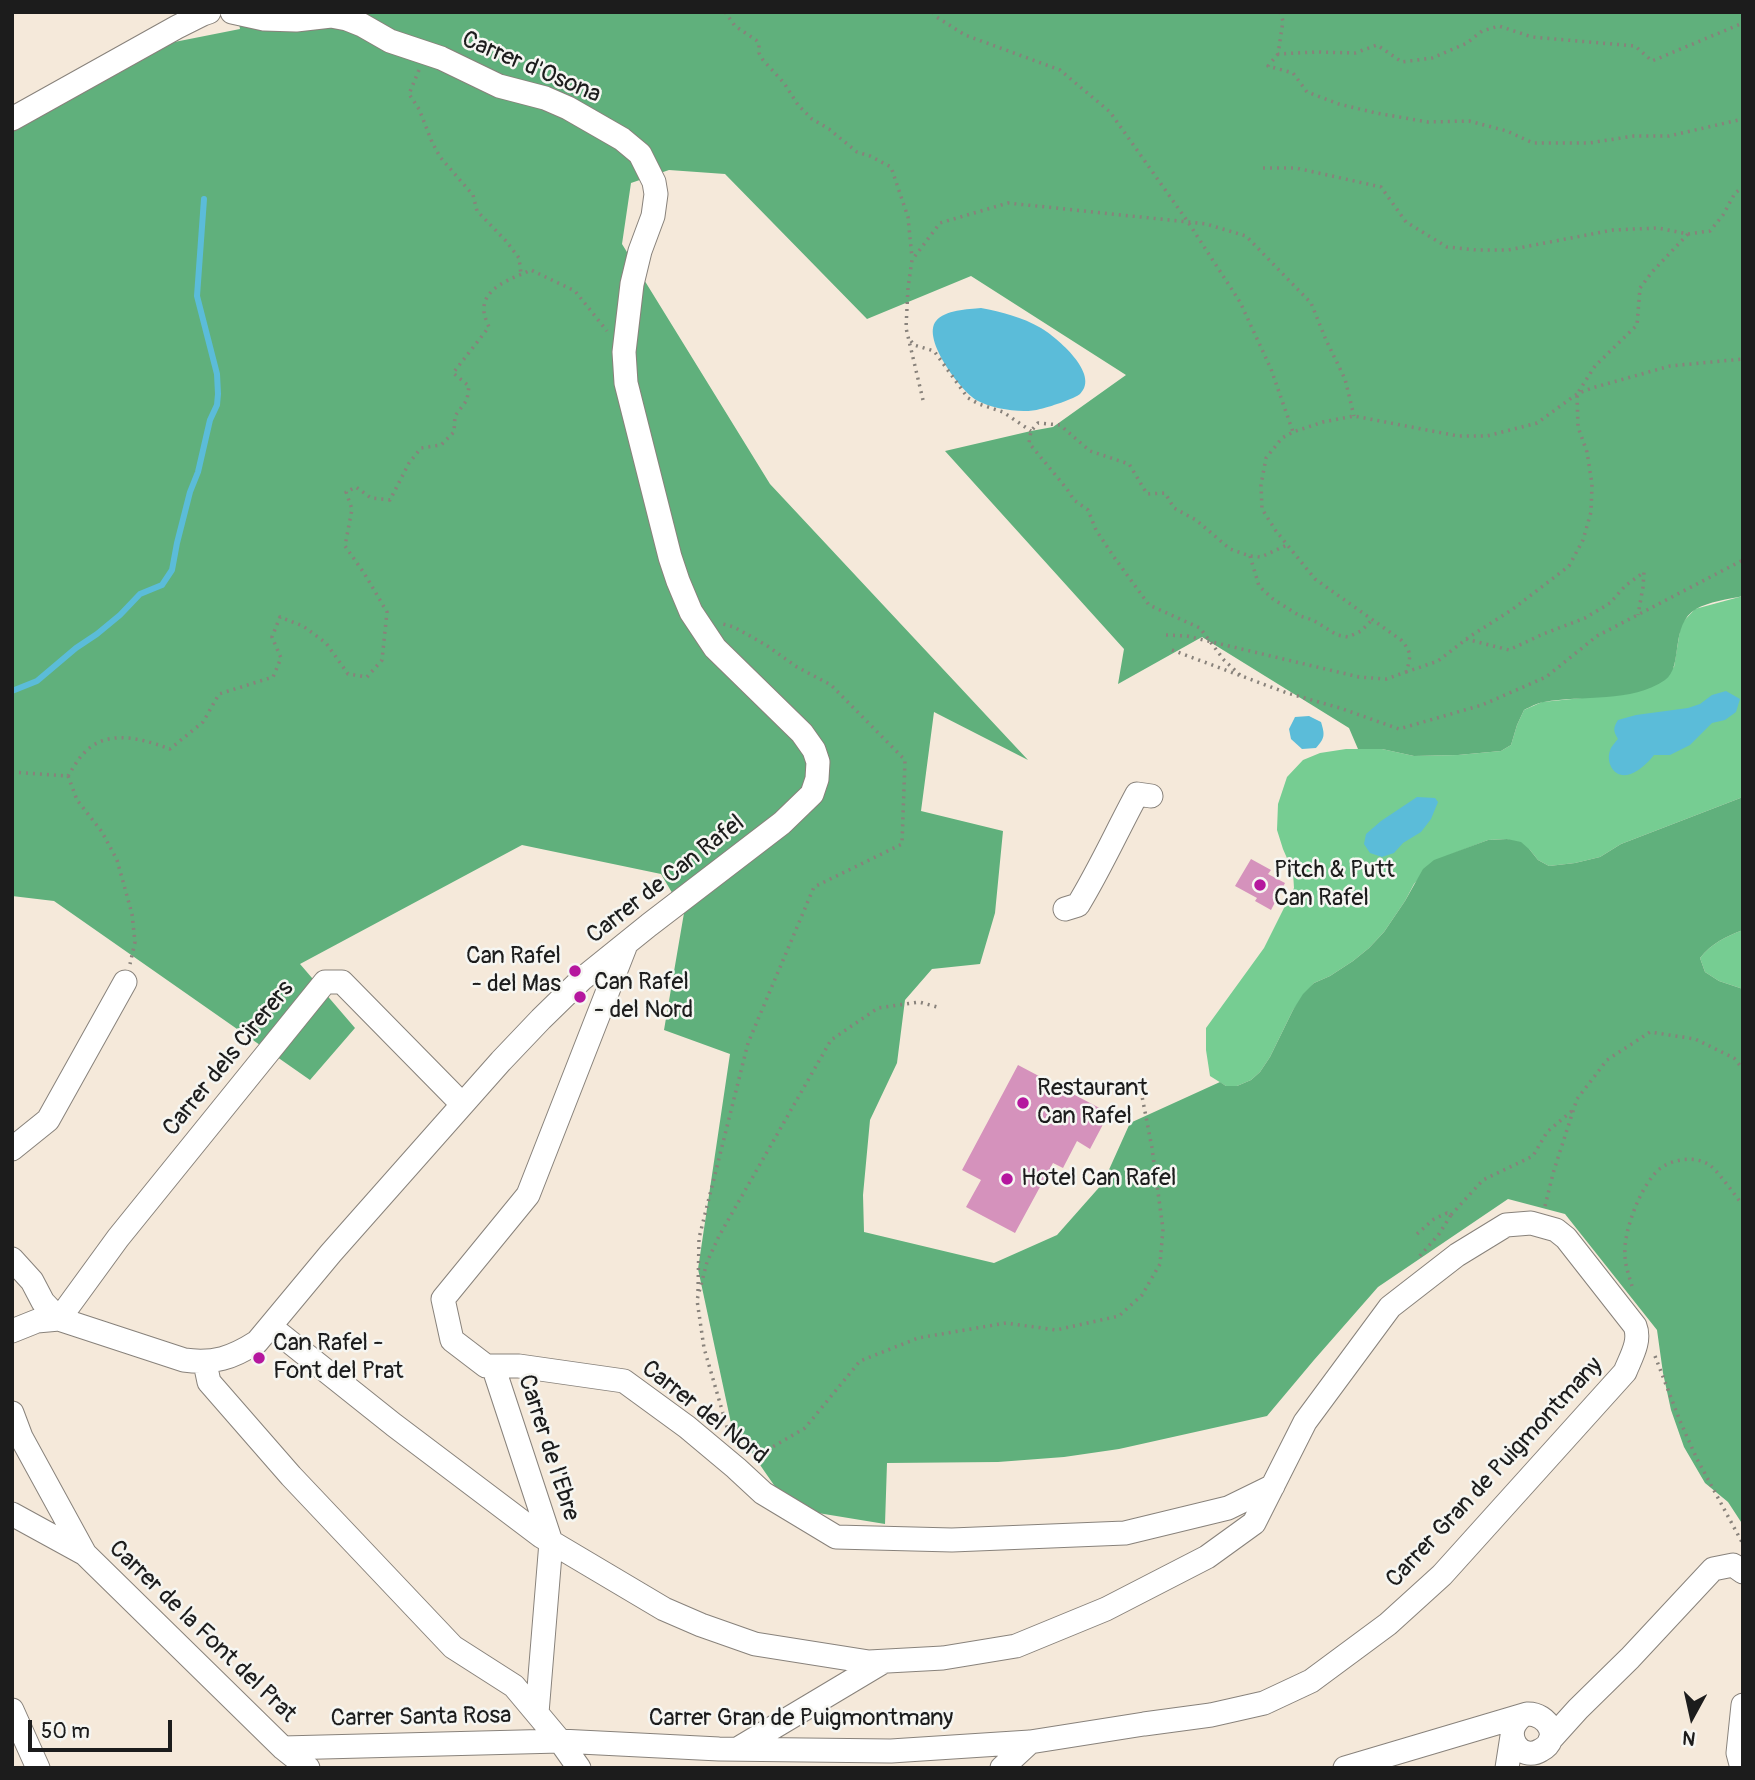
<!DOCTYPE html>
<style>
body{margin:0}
#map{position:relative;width:1755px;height:1780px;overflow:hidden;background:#f5e9da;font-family:Pangolin,sans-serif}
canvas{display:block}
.frame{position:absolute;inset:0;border:14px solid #1c1c1c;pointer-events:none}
.north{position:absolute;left:1657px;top:1682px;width:70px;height:70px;-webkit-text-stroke:5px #f6f6f2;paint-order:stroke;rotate:188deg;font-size:19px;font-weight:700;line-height:28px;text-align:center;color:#1c1c1c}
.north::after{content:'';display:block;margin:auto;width:24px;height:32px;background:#1c1c1c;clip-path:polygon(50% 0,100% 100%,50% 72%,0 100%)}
.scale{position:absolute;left:28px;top:1720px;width:144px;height:32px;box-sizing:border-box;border:4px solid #1c1c1c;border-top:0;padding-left:9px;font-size:21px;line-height:24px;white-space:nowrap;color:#1c1c1c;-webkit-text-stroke:5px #f6f6f2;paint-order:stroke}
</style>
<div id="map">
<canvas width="1755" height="1780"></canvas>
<div class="frame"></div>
<div class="north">N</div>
<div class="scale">50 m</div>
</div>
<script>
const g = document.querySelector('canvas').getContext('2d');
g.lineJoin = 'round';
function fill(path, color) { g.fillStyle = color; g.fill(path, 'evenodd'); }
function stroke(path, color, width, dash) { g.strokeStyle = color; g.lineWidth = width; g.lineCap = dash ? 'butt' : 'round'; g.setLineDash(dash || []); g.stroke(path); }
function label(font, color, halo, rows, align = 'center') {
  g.font = font + ' Pangolin,sans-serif'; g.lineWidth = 5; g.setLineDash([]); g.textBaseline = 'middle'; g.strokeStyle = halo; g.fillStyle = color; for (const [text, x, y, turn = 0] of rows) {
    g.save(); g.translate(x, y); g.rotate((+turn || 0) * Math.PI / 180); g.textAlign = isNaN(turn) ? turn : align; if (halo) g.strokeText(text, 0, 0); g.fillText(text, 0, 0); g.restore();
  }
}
fill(new Path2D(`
 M1743,596v201l-122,47 -21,13 -25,6 -26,3 -11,-6 -8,-10 -23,-11 -19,1 -54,21 -20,23 -9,17 -21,31 -15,16 -16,13 -23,15 -16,7 -21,27 -23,47 -10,15 -9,8 -14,6h-11l-16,-10 -4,-26v-22l58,-80 30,-60 -1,-16 -10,-23 -6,-19 1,-26 9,-27 16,-17 17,-7 26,-4h36l32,7 44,-1 43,-4 10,-6 6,-20 7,-15 18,-8 80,-8 52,-27 7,-43 14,-15z
 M1743,930v59l-24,-8 -14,-9 -5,-14c12,-15 25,-21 43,-28z`), '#76cd92');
fill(new Path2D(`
 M237,12h1506v584c-14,3 -35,6 -47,13 -27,16 -12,58 -31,71 -33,23 -83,15 -121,22 -7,1 -14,5 -20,8l-7,15 -6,20 -10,6 -43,4 -44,1 -32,-7h-24l-9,-21 -147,-91 -84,47 6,-35 -179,-198 86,-20 22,-4 73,-52 -155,-99 -104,43 -142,-145 -56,-4 -38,13 -9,61 148,240 258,276 -94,-48 -13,99 82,20 -8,82 -15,51 -48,5 -27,31 -8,63 -27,57 -7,75 1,37 130,31 63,-28 46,-52 27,-60 90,-41 6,4h11l14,-6 9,-8 10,-15 23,-47 10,-16 11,-11 16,-7 23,-15 16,-13 15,-16 21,-31 18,-32 11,-9 54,-20 19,-1 14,3 9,8 8,10 11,6 26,-3 25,-6 21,-13 122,-47v133c-18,7 -31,13 -43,28l5,14 14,9 24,8v536l-15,-23 -23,-19 -21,-36 -13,-37 -8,-37 -6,-43 -92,-116 -57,-15 -130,88 -64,73 -47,56 -148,33 -55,8 -66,5 -111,1 -2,61 -67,-11 -42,-25 -45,-65 -33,-154 32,-215 -66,-24 20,-117 -23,-39 -139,-29 -222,119 55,64 -45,52 -256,-179 -42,-5v-768l117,-77 111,-22z`), '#60b07c');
fill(new Path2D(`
 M981,308c21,4 41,9 60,20 15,9 60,46 39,66 -4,4 -33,14 -40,15 -16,5 -47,0 -62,-8 -16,-8 -57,-62 -42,-80 9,-11 32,-12 45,-13z
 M1726,691l14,8 -4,13 -11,8 -13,3 -22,22 -20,10h-16c-6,8 -17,18 -27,20 -15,2 -22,-15 -16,-27 1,-2 6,-8 7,-9 -5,-8 -5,-11 0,-19l18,-5 52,-7 12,-4 12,-9z
 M1309,716l12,6c4,13 4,16 -5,26l-14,1 -11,-10 -2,-10 6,-12z
 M1417,797l18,1 3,4 -7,17 -10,13 -18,11 -9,10 -12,4 -12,-4 -6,-9 2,-10 15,-13z`), '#5bbcd9');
stroke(new Path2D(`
 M12,691l25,-10 39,-33 21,-14 23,-19 20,-21 22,-9 10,-15 5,-27 13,-51 8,-20 12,-52 7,-15 1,-11 -1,-20 -20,-78 7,-97`), '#5bbcd9', 6);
fill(new Path2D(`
 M1251,859l20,11 -3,4 17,9 -14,27 -16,-9 2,-3 -22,-12z
 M1018,1065l91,48 -19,36 -13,-8 -14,27 -10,-5 -38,70 -49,-26 15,-27 -19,-10z`), '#d592bc');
const minor = new Path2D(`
 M12,119l165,-92 26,-13 6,-2
 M1065,909l13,-4c22,-36 39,-74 59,-111l14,2
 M625,947l-97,248 -85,104 9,41 34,26h33l105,15 63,46 49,41 27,25 73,44 116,3 173,-7 103,-25 45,-22
 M12,1149l36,-29 77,-138
 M12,1259l20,22 11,21 16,17
 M59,1319l59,-81 207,-256h17l120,122
 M271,1327l123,98 147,111 123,73 37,16 54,19 114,18 74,-4 73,-12 90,-37 101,-52 47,-34 51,-101 85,-115 67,-52 49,-30 25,-2 25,7 10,8 69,88c6,15 -4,31 -10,46l-183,203 -54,49 -77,57 -47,22 -53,12 -67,9 -114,18 -139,9 -172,-2 -159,-8 -277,7
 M12,1331l25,-10 22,-2 125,41c30,4 48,-2 73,-18l74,-89 170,-192 40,-42 41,-40 67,-54 133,-102 30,-29 5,-15 1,-17 -4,-12 -12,-17 -87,-85 -24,-36 -13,-31 -8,-24 -44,-174 -2,-31 8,-68 8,-33 13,-35 3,-22 -2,-12 -14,-28 -18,-15 -54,-31 -23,-10 -46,-12 -58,-28 -51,-17 -28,-16 -15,-6 -16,-3 -35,4 -32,-1 -32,-7
 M205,1363l4,19 82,94 162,171 61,39 46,55 19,27
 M493,1366l58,176 -14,171
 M12,1413l9,24 64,117 198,194 25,20
 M12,1514l73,40
 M12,1710l26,58
 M1550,1740l28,-31 52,-51 83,-89 20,-4 10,7
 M739,1748l144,-86
 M1002,1768l28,-26
 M1345,1768l182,-54c21,-1 35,25 14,36 -21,13 -40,-16 -20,-33
 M1507,1768l5,-32
 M1742,1768l-4,-15 5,-48`);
stroke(minor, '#88827b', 25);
stroke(new Path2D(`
 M725,12l10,14 21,14 3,4v9l4,7 21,23 14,22 14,14 17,10 28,23 13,4 21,11 17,50 4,41
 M933,12l2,4 30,19 95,35 50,42 78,110 52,80 31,67 22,63
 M1280,12l3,9 -5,33 39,-2 38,1 22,-8 25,17 30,-4 35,-15 15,-12 17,-5 33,11 103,9 17,15 91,-38
 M1278,54l-10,12 25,7 14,19 32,12 37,9 52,9 41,-1 38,10 26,12h56l45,-7h35l74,-17
 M419,70l-10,24 10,15 13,33 8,15 33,38 4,16 29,30 13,17 2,16
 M1263,168h33l85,19 25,35 41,25 30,3h31l105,-20 45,-2 30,6 -36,38 -12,16 -3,37 -42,41 -18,28 1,33 9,25 5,32 -1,28 -8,28 -14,26 -56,43 -44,28 -31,24 -32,11
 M1688,234l22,-3 13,-16 12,-22 8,-6
 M911,341l3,4 20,6 34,47 11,6 24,8 28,19
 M923,400l-17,-72 2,-40 4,-28 28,-37 68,-20 180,19 18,2 40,12 65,67 15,37 19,39 9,37
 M1250,556l9,30 14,13 27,17 13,4 24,15 11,2 13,-6 11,-11
 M1166,635l21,1 172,41 27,2 20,-7c5,-15 6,-20 -5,-32l-86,-61 -39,-48 -14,-22 -1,-24 5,-27 16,-20 11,-6 30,-10 31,-6 104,20h29l50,-13 40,-29 15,-6 78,-22 73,-7
 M1466,639l43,11 34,-16 42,-16 25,-15 15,-17 19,-14 -1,15 -5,28
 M1172,650l115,43 53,15 59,21 83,-24 64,-28 51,-41 146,-76
 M1240,675l-16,-15 -24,-32 -51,-23 -35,-48 -18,-27 -8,-20 -14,-10 -7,-11 -38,-46 2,-12 7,-8 22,2 30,26 39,13 18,30 18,-1 9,15 22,12 34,29 20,7 11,1 26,-12
 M12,772l56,4c5,-8 10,-17 16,-23 23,-25 59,-14 86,-4l33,-27 16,-28 54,-17 8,-19 -9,-21 8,-20 23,9 23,17 22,31 19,3 15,-17 5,-48 -23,-39 -19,-27 7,-37 -6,-17 10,-5 15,11 19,2 19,-37 12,-15 20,-3 13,-13 1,-16 12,-16 2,-14 -16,-13 36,-46c-2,-5 -5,-11 -5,-16 -2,-24 30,-33 47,-41l44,21 32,40
 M68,776l9,24 25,32 15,28 15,54 3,28 -5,22
 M1545,1206l9,-36 23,-71 30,-39 43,-28 45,7 39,19 9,11
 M1451,1215l32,-35 50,-24 14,-24 26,-22
 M1417,1234l17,-15 13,-6 4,2 -12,19 -21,24
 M1632,1286c-3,-10 -7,-21 -7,-31 -2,-24 17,-74 37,-88 13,-8 32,-11 46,-3 9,5 27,32 35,41
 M698,1291l1,-53 49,-195 66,-156 88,-43 3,-84 -74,-75 -34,-18 -31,-22 -32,-18 -11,-3
 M1655,1356l25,65 17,38 46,85
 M729,1434l-25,-86 -7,-48 10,-38 12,-26 112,-196 47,-32 41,-6 18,5
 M755,1457l50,-29 55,-67 58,-23 88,-15 50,7 63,-14 23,-21 18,-31 3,-35 -11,-81 -11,-57`), '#88827b', 3.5, [2, 5]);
stroke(minor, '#fff', 23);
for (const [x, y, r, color] of [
 [1260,885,7,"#b5179e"],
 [575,971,7,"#b5179e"],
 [580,997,7,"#b5179e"],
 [1023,1103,7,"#b5179e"],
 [1007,1179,7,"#b5179e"],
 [259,1358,7,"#b5179e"]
]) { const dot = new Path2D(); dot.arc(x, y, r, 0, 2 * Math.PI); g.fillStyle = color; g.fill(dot); stroke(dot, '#f6f6f2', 2.5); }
label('24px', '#1c1c1c', '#f6f6f2', [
 ["Carrer d'Osona",531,68,23],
 ["Carrer de Can Rafel",666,880,-38],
 ["Carrer dels Cirerers",229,1059,-51],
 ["Carrer del Nord",704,1413,38],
 ["Carrer de l'Ebre",548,1448,72],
 ["Carrer Gran de Puigmontmany",1495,1473,-47],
 ["Carrer de la Font del Prat",202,1632,44],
 ["Carrer Santa Rosa",421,1718,-1],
 ["Carrer Gran de Puigmontmany",801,1719]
]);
label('24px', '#1c1c1c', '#f6f6f2', [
 ["Pitch & Putt",1274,871],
 ["Can Rafel",1274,899],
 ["Can Rafel",561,957,"right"],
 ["- del Mas",561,985,"right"],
 ["Can Rafel",594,983],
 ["- del Nord",594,1011],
 ["Restaurant",1037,1089],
 ["Can Rafel",1037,1117],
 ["Hotel Can Rafel",1021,1179],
 ["Can Rafel -",273,1344],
 ["Font del Prat",273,1372]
], 'left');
</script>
